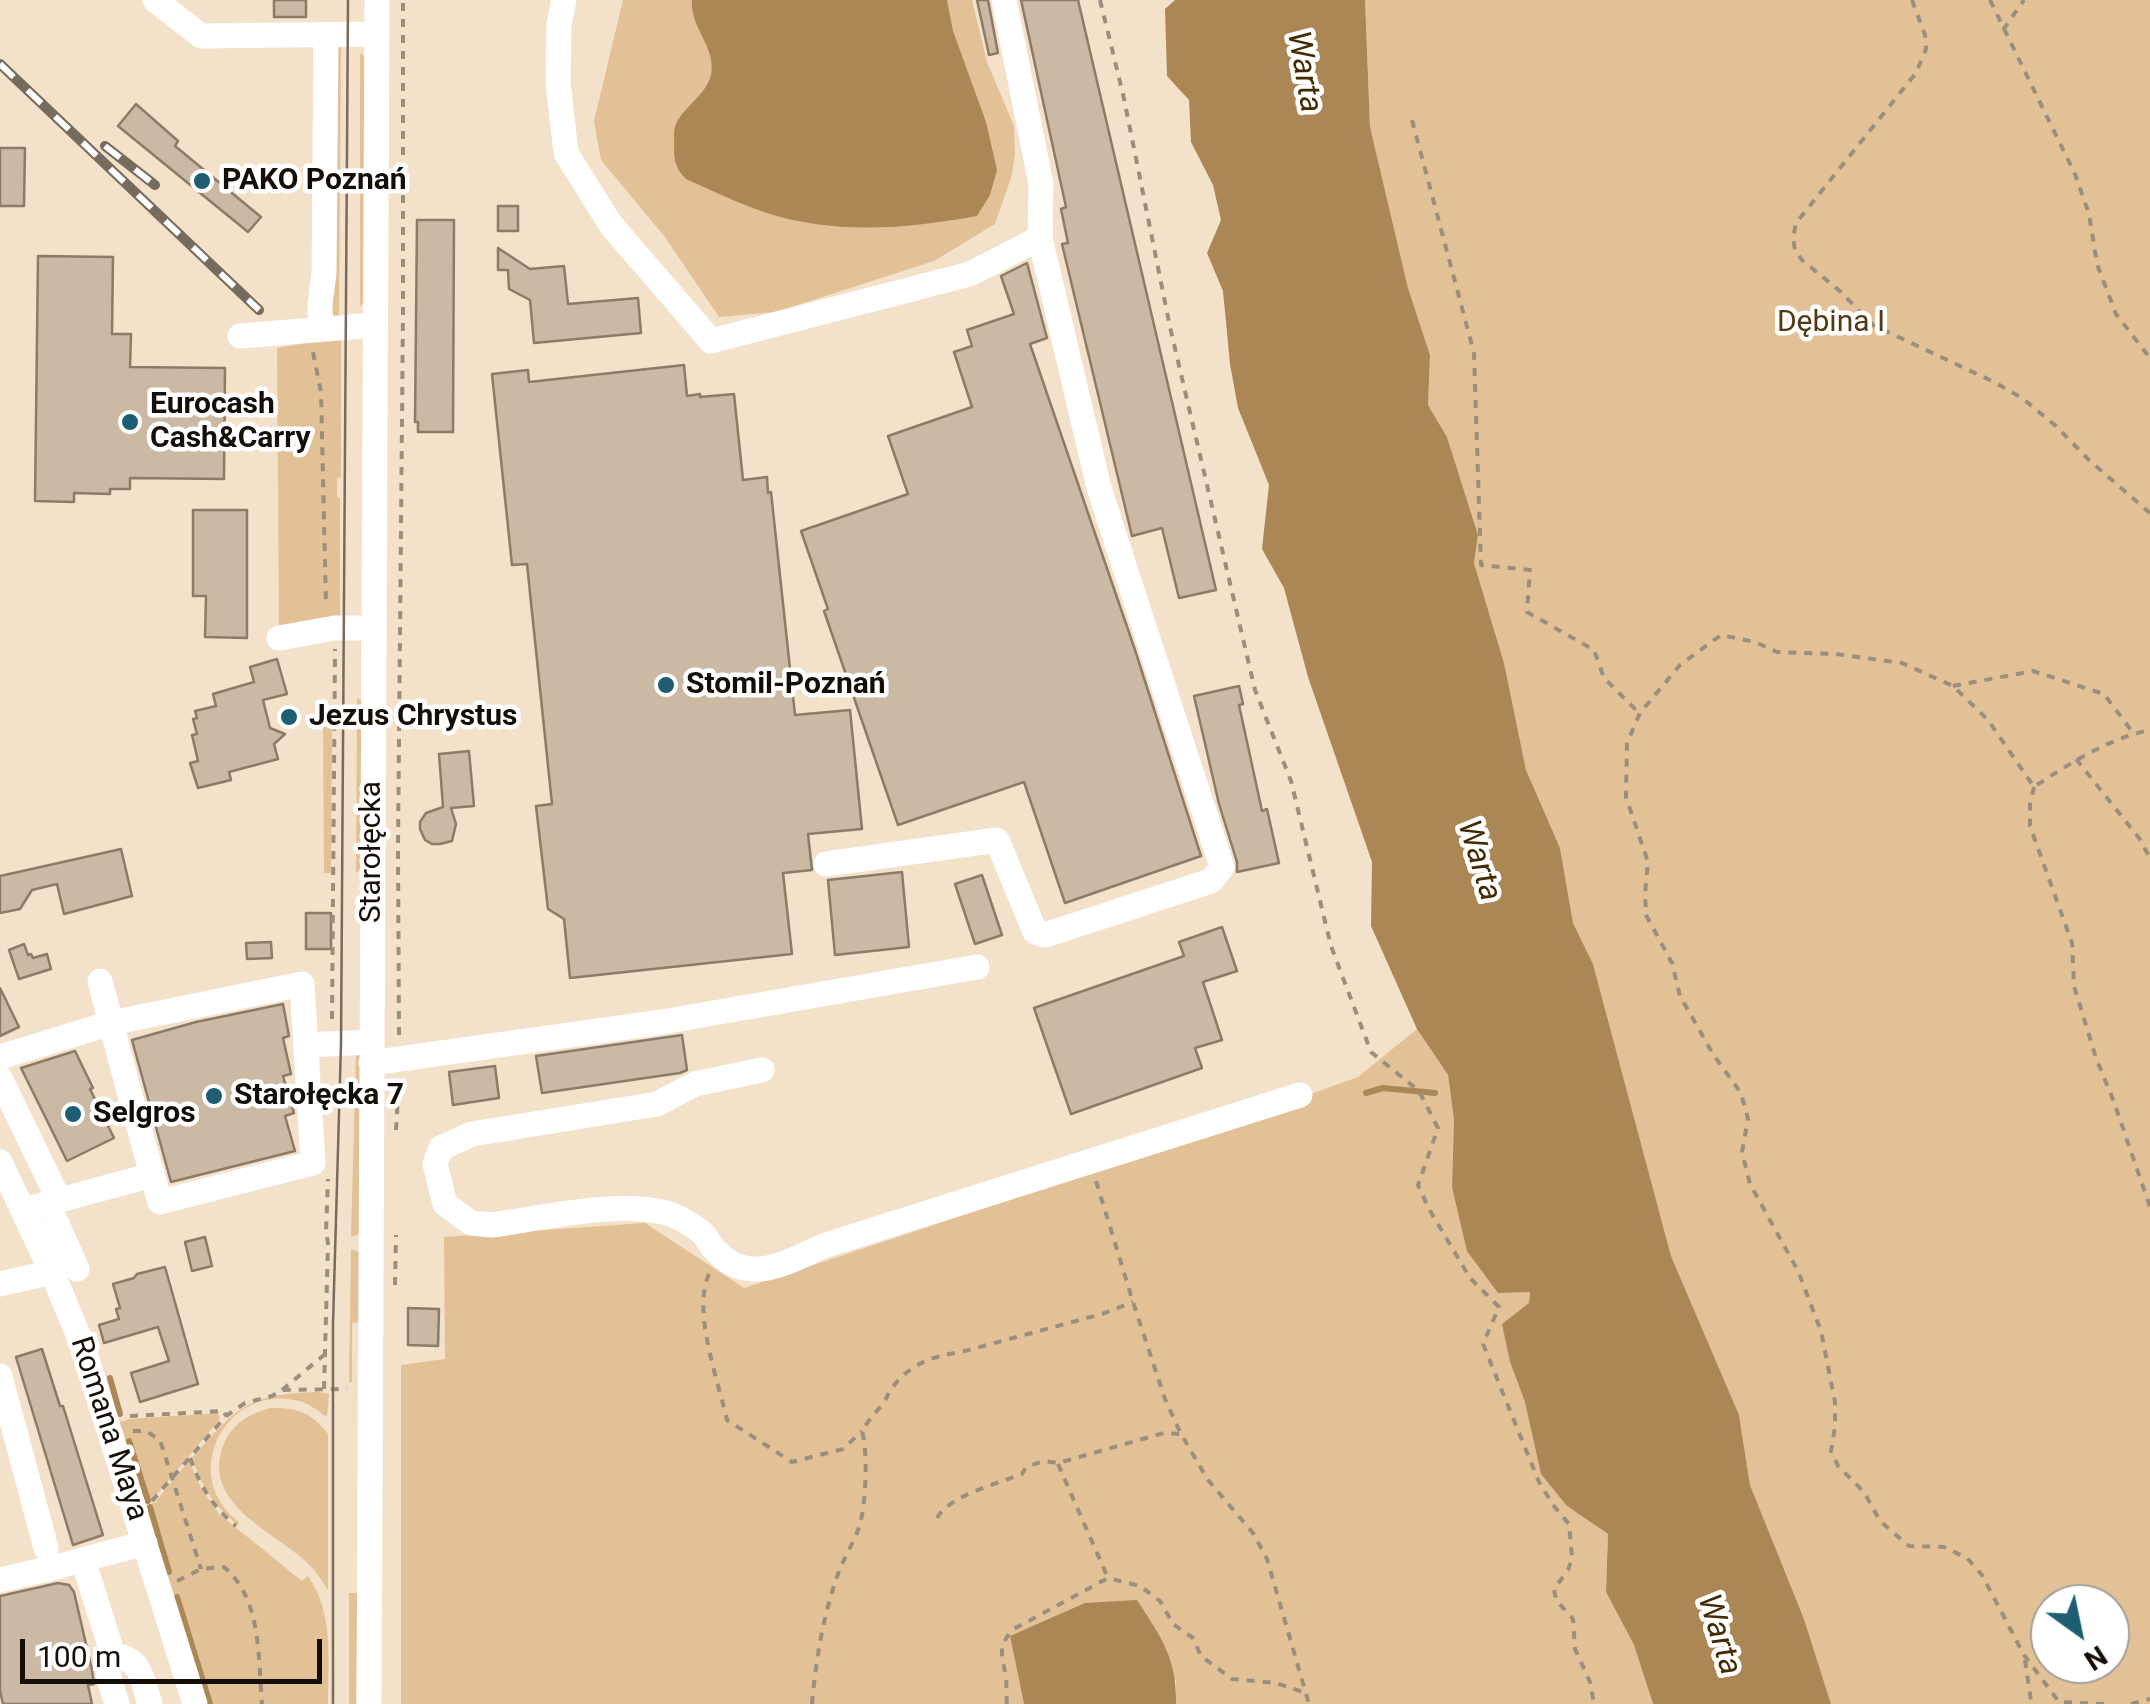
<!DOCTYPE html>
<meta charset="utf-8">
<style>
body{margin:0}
#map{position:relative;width:2150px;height:1704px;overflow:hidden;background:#f3e1ca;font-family:Roboto,sans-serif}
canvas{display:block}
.north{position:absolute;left:2030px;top:1584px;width:100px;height:100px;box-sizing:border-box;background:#fff;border:2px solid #a19f9c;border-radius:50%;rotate:147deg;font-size:28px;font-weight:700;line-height:40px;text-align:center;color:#140e07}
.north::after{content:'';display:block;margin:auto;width:35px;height:45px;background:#1d5e73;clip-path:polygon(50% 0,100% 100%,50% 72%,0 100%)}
.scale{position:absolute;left:20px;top:1639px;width:302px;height:45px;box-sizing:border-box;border:5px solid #140e07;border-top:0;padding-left:12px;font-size:30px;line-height:35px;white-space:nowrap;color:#140e07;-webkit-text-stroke:8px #fff;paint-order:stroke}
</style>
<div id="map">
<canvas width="2150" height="1704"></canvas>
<div class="north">N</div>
<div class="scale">100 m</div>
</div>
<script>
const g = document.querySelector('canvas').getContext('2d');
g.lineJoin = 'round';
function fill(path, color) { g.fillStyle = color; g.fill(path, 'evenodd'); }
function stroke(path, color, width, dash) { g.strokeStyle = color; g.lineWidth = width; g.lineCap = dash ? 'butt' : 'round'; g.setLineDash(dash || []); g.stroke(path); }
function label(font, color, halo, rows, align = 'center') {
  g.font = font + ' Roboto,sans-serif'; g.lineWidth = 9; g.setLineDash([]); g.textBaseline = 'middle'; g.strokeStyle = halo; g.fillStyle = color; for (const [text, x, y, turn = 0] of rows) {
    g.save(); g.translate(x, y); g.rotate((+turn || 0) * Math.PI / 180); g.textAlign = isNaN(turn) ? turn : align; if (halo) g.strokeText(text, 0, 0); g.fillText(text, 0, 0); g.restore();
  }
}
fill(new Path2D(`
 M623,0h349l15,62 27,64 1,27 -3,22 -17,49 -61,37 -158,51 -57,5 -54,-80 -64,-77 -7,-39z
 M1365,0h785v1704h-319l-27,-85 -54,-134 -11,-70 -68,-159 -78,-292 -20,-41 -13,-75 -34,-78 -22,-107 -30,-100 4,-28 -31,-98 -19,-32 2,-50 -22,-67 -38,-161zM2050,1604h60v60h-60z
 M341,47l-2,269 -12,1 10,-269z
 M360,53l5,4 -1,245 -4,4z
 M324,340h17v137l-4,1v19l3,1v119h-14l-47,12 -2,-281z
 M357,698l5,3 -1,168 -5,4z
 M332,725l-1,148h-7l-1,-147z
 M1417,1029l31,46 6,45 -2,67 78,104v12l-20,59 57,144 41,28 -2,58 28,53 19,59h-477v-24l-166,-44 14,68h-623v-339l44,-6 -1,-122 201,-14 99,65 332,-110 282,-101z
 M356,1052l5,4 -2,178 -8,3z
 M351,1249l8,3v70l-7,1v59h-3z
 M319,1392l10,2 -2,23c-9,-6 -17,-13 -28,-16 -72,-19 -122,74 -60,121l-1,3c-24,-19 -36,-39 -46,-67 46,-52 56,-64 127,-66z
 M270,1408c26,-1 43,5 58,26v156c-7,-11 -15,-23 -25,-31 -33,-29 -101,-57 -80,-113 8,-22 26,-32 47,-38z
 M218,1413l2,6 -67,80 -10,6 -27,-82 14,-4z
 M189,1461l12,27 18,26 83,67 6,-5c26,38 20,83 20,128h-125l-59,-195 11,-7z
 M349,1593h9l-2,111h-7z`), '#e2c197');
fill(new Path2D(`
 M692,0h255l6,31 33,91 11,48 -7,25 -13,21c-72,13 -143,19 -213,-4 -27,-9 -53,-22 -78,-33 -8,-8 -12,-16 -12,-28 1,-7 -1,-18 1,-24 5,-18 31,-31 36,-52 6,-27 -22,-49 -19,-75z
 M1175,0h190l5,127 38,161 22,67 -2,50 19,32 31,98 -4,28 30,100 22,107 34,78 13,75 20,41 78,292 68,159 11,70 54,134 27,85h-178l-19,-59 -28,-53 2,-58 -41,-28 -26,-32 -16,-72 -15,-40 -8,-38 27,-21 1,-11 -32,1 -31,-42 -15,-64 2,-67 -6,-45 -31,-46 -46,-103 1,-64 -64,-185 -24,-89 -22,-39 7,-64 -31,-77 -8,-44 -7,-73 -16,-38 14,-33 -8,-35 -22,-43 -2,-42 -22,-24 -2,-67z
 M1137,1600c24,37 40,58 39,104h-152l-14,-68 75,-33z`), '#ab8756');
stroke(new Path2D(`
 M1366,1093l17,-5 52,5
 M110,1378l10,36
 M129,1441l19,60
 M150,1507l19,65
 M177,1597l33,107`), '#ab8756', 6);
const building = new Path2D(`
 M274,0h32v17h-32z
 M977,0h11l10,53 -9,2z
 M1021,0h57l138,590 -37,8 -17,-70 -30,8 -70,-292 6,-1 -7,-34 5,-2z
 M136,104l42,37 -3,5 86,71 -13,15 -130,-106z
 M0,148h25l-1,58h-24z
 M498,206h20v25h-20z
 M417,220h37l-1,212h-35v-10h-3z
 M498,248l32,21 34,-3 4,38 70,-6 3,35 -107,10 -4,-43 -21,-11 -1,-19h-10z
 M38,256l75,1 -1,77h19l-1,33 95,1 -1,111 -94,-1v11h-20v5l-36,-1v9l-39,-1z
 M1027,263l20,75 -17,6 105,306 66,206 -136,47 -41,-121 -126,43 -74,-214 4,-2 -27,-78 107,-37 -20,-58 84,-29 -18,-55 18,-6 -5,-16 47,-16 -13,-38z
 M684,365l3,31 13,-2v3l34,-3 9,86 24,-3 1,16 3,-1 24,223 55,-5 12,119 -54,5 4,36 -29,3 9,81 -222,24 -6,-59 -16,-10 -12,-103 16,-2 -25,-240 -15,1 -20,-191 36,-4 1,12z
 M193,510h54v128l-42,-1 1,-41h-13z
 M277,659l10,35 -24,6 7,28 15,6 -11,10 4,15 -49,13 2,8 -33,8 -8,-25 8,-2 -6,-26 5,-1 -4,-15 4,-1 -2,-7 21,-5 -3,-12 41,-12 -4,-15z
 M1239,686l4,18 -4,1 23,106 5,-2 12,54 -42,9v-10l-18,-58 -25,-108z
 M469,751l5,55 -23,2 5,16 -4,17 -12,3h-8l-7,-4 -5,-11v-7l6,-9 17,-6 -4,-53z
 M121,849l11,47 -68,18 -7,-30 -25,6 -12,19 -20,4v-37z
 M902,872l7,75 -74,8 -7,-75z
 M982,875l20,60 -27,9 -20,-60z
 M306,913h25v36h-25z
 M1222,927l15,44 -34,11 19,58 -27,8 7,20 -131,46 -37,-106 150,-52 -5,-14z
 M271,942l1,16 -25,1 -1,-16z
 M24,944l4,11 3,-1 2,4 14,-4 4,15 -32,10 -10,-29z
 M0,988l19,39 -19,9z
 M283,1004l6,32 -6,2 8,36 -8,2 11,37 -9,3 10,35 -124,31 -39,-142 64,-18z
 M682,1035l5,35 -7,3 -138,20 -6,-37z
 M75,1051l18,37 -3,1 24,49 -47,23 -46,-93z
 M495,1066l4,32 -46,7 -4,-33z
 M205,1237l7,29 -20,5 -7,-29z
 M165,1267l33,117 -58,18 -9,-29 38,-12 -11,-34 -54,16 -5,-18 20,-6 -3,-10 4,-1 -7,-24 21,-6 3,-4z
 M408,1308l31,1 -1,37 -30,-1z
 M42,1349l18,57h3l40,129 -30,10 -57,-188z
 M58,1583l11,2 5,7 18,78 2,14 -6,1 4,19h-89l-3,-13v-95z`);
fill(building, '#cbb9a3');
stroke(building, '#8c7b66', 2.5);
stroke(new Path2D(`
 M1100,0l23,94 47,233 85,363 36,91 40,165 40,106 48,39 19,37 -20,57 11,24 41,69 29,29 -16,37 56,138 14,23 16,19 3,34 -4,12 -14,19 2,11 17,19 2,30 15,33 4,22
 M1912,0l13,35 1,14 -10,24 -120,150 -3,15 2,12 7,10 39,32 32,33 121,57 28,16 34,28 33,34 61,53
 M1990,0l85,174 14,40 8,50 19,50 34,44
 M2003,30l21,-30
 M1412,120l62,233 7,212 49,5 -3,42 67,38 10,28 34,34
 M313,352l8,40 5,214
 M1953,686l80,-15 71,23 30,40
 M2076,759l63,79 11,20
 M2034,787l-4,17v22l42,117 2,43 22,72 18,44 36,105
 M332,1019l3,-370
 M399,1035l-1,-187 5,-536v-312
 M396,1130l3,-50
 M1096,1181l37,121 32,97 16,35 27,46 45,53 14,26 42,145
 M709,1274c-17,37 9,106 18,146l65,42 51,-13 19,-18
 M395,1285l1,-50
 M324,1389l4,-146 -2,-11 2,-53
 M282,1390l42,-35
 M130,1416l94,-5 2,5
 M133,1431h13l14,9 41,129
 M190,1458c10,28 23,49 46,68
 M1058,1464l50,114
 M152,1501l74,-85 19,-13 27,-7 10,-6 65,-1
 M937,1518c13,-23 60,-34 85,-44l4,-7 18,-6 14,2 106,-30 17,1
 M177,1581l24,-12 23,-2c38,32 34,91 38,137
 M2025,1660l6,41 -1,3
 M812,1704c4,-45 11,-88 26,-130 6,-17 17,-33 22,-50 6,-21 8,-72 2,-93 6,-10 12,-17 20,-26 4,-5 5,-9 8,-14 17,-26 42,-35 71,-39l141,-38 31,-12
 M1007,1704c-1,-8 0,-17 -1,-26 -3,-22 -10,-28 6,-48l96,-52 32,8 20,15 13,23 20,14 8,18 31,23 44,4 30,10
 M2104,1704l-45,-2 -35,-47 -42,-80 -15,-17 -23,-11 -35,-1 -29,-25 -16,-29 -26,-26 -7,-15 4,-24v-25l-14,-71 -23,-60 -48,-87 -8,-32 6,-33 -7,-26 -28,-39 -33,-58 -8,-33 -26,-48 -1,-21 3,-32 -22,-65 1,-54 13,-30 40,-48 41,-30 34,7 22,10 59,2 66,9 51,23 35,34 46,67c36,-24 74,-48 116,-57
 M2131,1704l19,-5`), '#9b8e7d', 4, [8, 8]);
stroke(new Path2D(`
 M155,0l46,36 176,-2
 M564,0l-5,25 -1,58 8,70 45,72 100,116 259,-67 70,-36
 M321,329l-1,-24 4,-32 2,-238
 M240,336l135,-11
 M279,638l56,-10h39
 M826,864l171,-24 38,92 10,3 166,-54 11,-14 -123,-379 -59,-250 1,-54 -37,-184
 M306,1045l64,-3
 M0,1057l111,-34 191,-39 11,179 -153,39c-21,-73 -41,-147 -60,-221
 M371,1063l291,-41 315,-55
 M762,1070l-67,14 -38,20 -185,30 -31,14 -6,16 10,40 26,19 22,2c49,-7 123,-24 169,-13 12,2 32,13 41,22 5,5 8,13 14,18 32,34 71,10 106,-6l477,-151
 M0,1078l59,122
 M0,1162l52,110 30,72 113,360
 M48,1204l29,65
 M23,1210l129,-35
 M0,1284l52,-12
 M0,1376l46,172
 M83,1560l30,95c-11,13 0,34 4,49
 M0,1580l60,-14 85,-23
 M113,1655c29,3 29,25 37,49
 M369,1704l8,-1704`), '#fff', 25);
stroke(new Path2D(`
 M333,1704v-380l8,-280 7,-1044`), '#776b5d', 2.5);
const rail = new Path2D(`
 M0,64l259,246
 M105,146l50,39`);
stroke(rail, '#776b5d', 10);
stroke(rail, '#fff', 6, [19]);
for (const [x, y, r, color] of [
 [202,181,10,"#1d5e73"],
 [130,422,10,"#1d5e73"],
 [666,685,10,"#1d5e73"],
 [289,717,10,"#1d5e73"],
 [214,1096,10,"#1d5e73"],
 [73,1114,10,"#1d5e73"]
]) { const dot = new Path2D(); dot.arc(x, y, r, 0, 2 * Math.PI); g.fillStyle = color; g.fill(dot); stroke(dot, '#fff', 4); }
label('bold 30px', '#140e07', '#fff', [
 ["PAKO Poznań",222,181],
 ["Eurocash",150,405],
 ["Cash&Carry",150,439],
 ["Stomil-Poznań",686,685],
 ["Jezus Chrystus",309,717],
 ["Starołęcka 7",234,1096],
 ["Selgros",93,1114]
], 'left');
label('30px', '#533912', '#fff', [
 ["Dębina I",1831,323]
]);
label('30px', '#140e07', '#fff', [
 ["Starołęcka",372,852,-90],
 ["Romana Maya",108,1429,72]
]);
label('italic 32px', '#432a00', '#fff', [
 ["Warta",1303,72,80],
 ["Warta",1478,861,73],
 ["Warta",1718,1635,73]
]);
</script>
